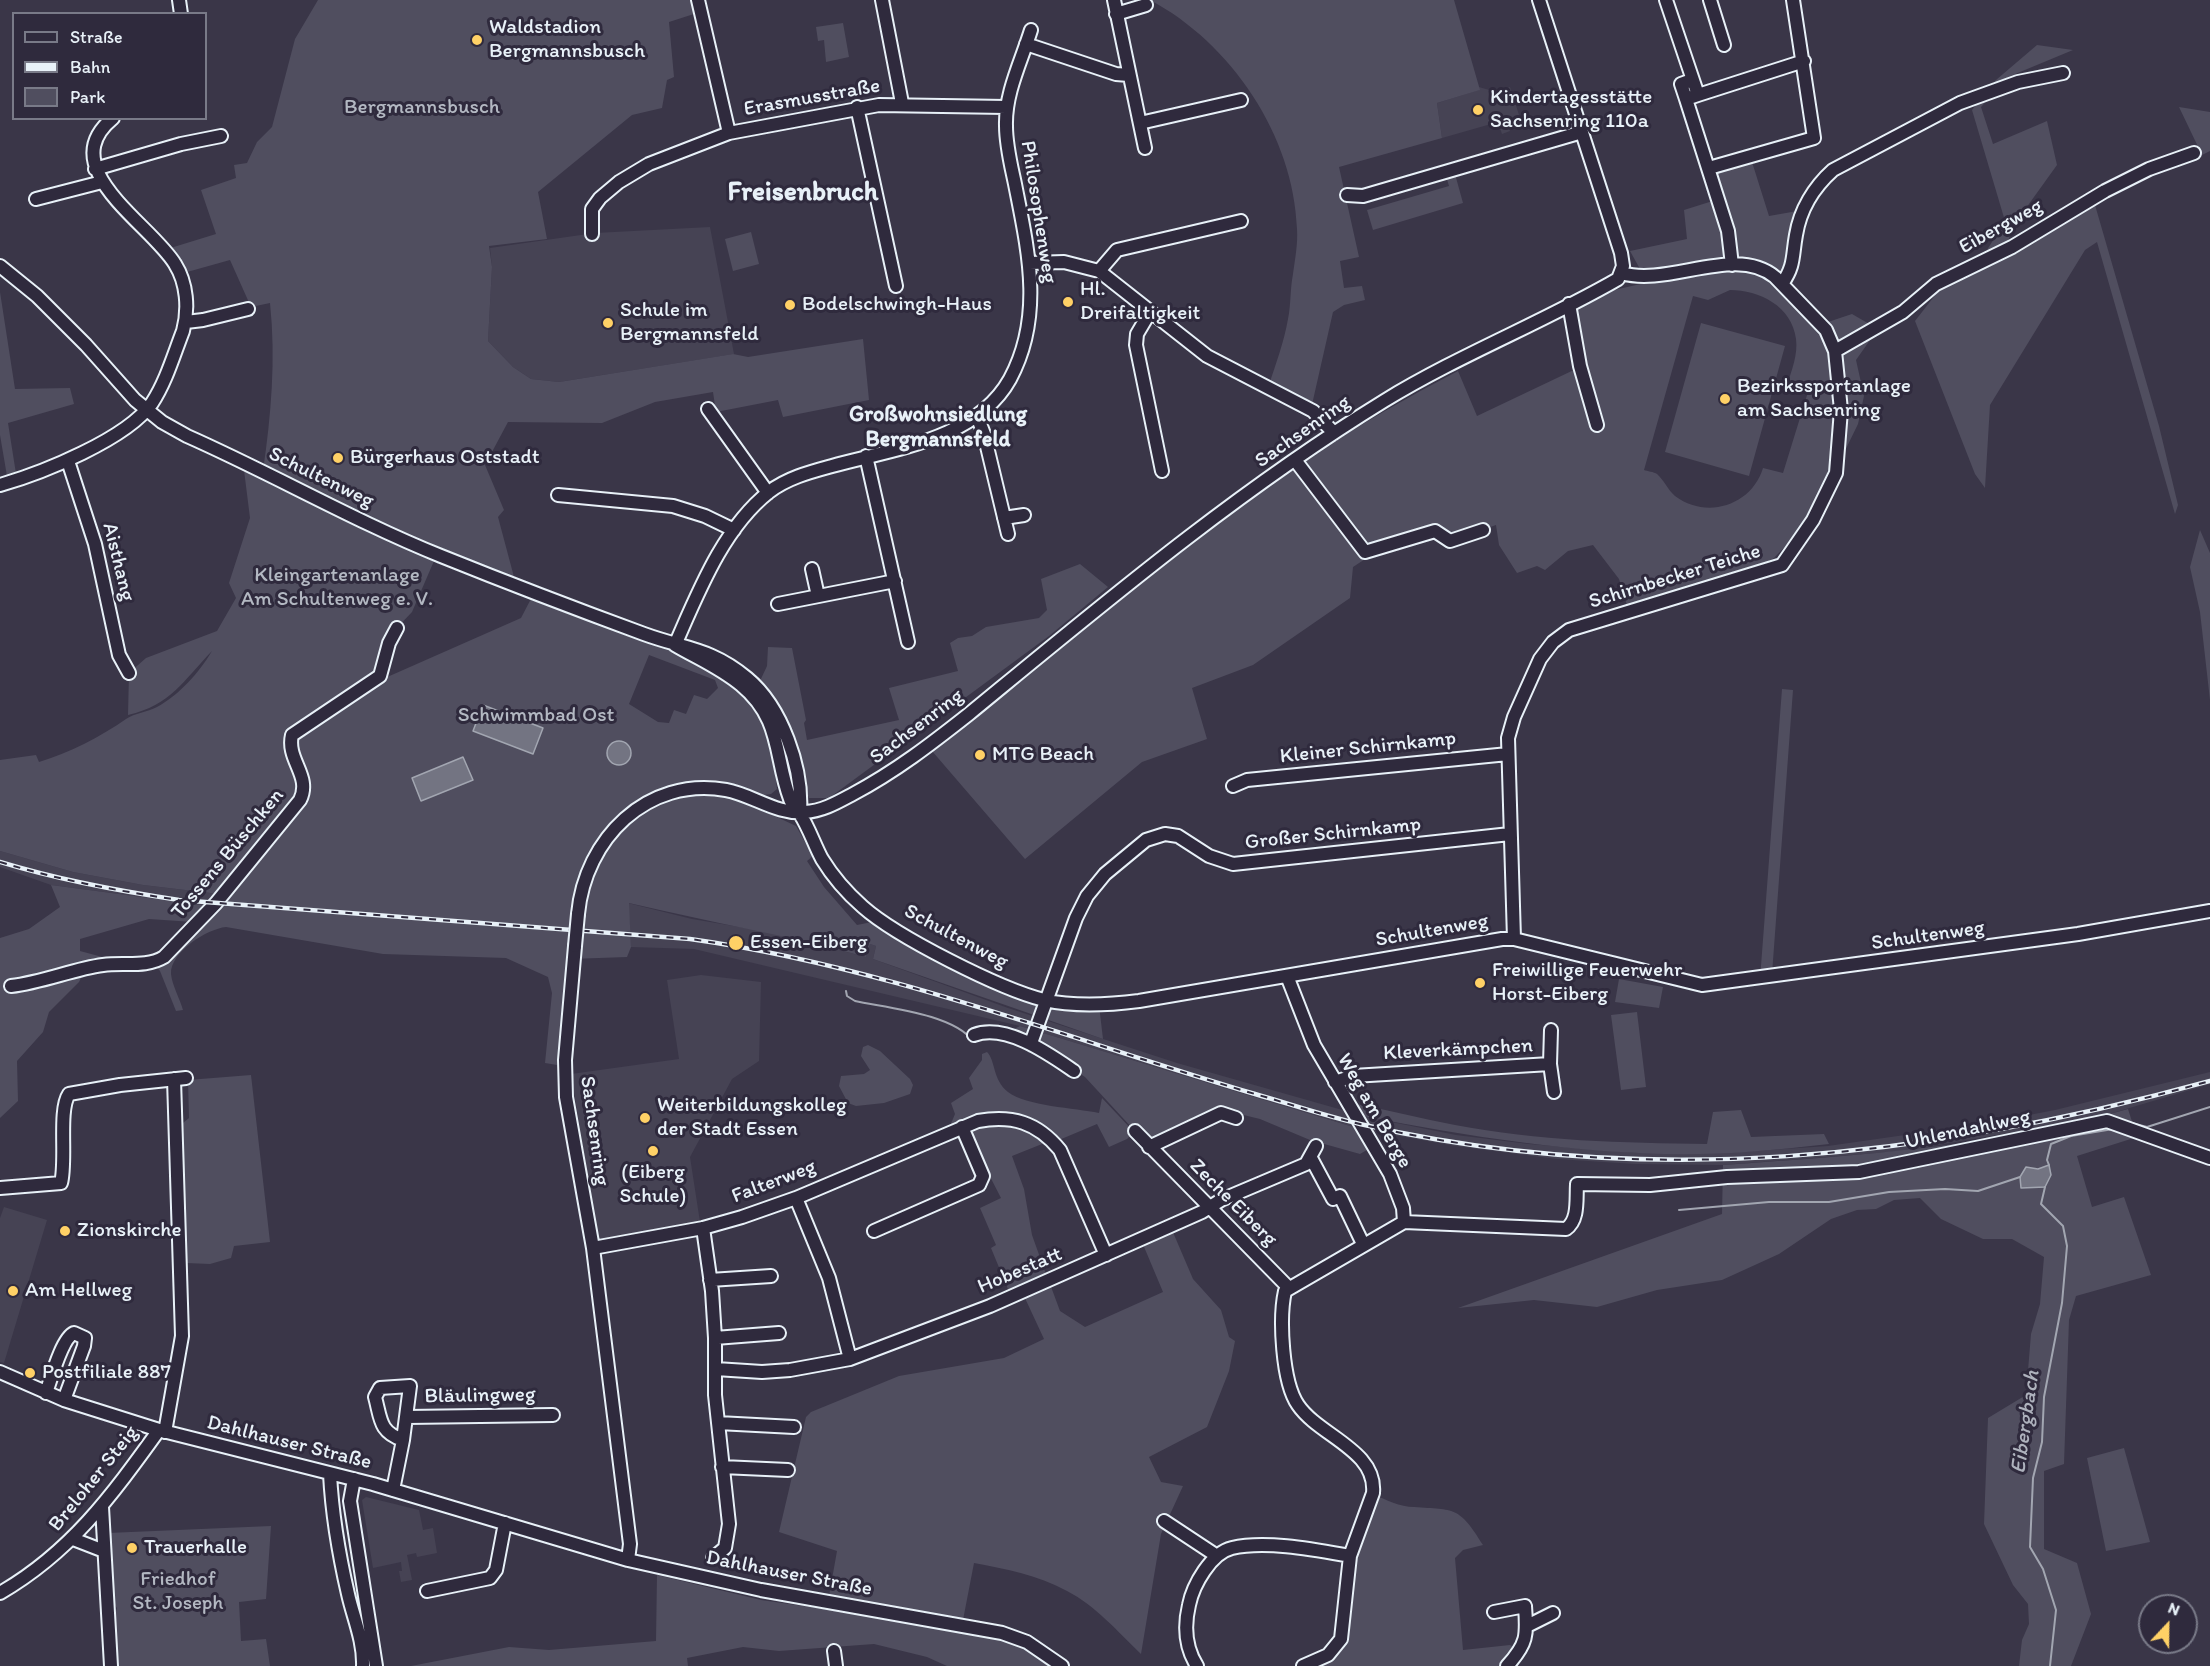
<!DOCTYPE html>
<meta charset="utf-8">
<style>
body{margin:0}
#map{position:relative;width:2210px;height:1666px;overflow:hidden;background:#3a3648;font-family:Itim,sans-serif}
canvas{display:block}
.legend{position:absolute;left:12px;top:12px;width:195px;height:108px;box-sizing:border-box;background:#2f2a3d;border:2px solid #797a88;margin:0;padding:8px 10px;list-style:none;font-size:18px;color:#e8f1f8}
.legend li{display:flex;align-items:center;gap:12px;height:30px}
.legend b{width:30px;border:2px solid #797a88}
.north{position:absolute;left:2138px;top:1594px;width:60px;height:60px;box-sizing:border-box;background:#2f2a3d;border:2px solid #797a88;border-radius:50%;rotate:22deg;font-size:16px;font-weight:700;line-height:24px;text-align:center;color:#e8f1f8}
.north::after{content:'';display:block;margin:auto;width:21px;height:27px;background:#ffd166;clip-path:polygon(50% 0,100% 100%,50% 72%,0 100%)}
</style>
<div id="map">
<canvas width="2210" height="1666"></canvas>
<ul class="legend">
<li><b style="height:8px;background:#2f2a3d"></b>Straße</li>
<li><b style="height:8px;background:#e8f1f8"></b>Bahn</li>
<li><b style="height:16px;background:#504e5f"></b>Park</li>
</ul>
<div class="north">N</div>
</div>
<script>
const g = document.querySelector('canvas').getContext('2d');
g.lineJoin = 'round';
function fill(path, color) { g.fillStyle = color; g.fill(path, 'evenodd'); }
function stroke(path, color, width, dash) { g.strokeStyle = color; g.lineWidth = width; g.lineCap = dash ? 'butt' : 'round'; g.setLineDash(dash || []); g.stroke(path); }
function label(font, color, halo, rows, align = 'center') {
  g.font = font + ' Itim,sans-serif'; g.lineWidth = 6; g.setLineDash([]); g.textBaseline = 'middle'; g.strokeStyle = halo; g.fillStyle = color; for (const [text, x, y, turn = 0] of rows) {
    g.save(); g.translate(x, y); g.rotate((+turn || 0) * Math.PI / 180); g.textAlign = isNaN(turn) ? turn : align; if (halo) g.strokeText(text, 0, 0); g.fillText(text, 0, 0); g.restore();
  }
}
fill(new Path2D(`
 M1479,87l17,5 14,-5 10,31 -13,5 3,8 -8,3 -4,-12 -56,16 -5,-35 42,-13z
 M710,227l24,127 -175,28 -28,-3 -18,-12 -25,-26 4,-74 -2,-19 105,-15z
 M0,851l73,21 70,13 76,9 -9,12 -159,-21 -51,-18z
 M628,903l64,16 78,13 96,25 4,-13 6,2 -3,13 135,49 169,55 190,54 89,18 73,9 108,9h87l104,-7 154,-22 73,-14 155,-38v12l-114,34 -193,33 -180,14 -88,-1 -78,-5 -101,-13 -96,-17 -340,-103 -326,-77 -63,-2z
 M701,975l60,7 -2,79 -27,18 -42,78 10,65 -102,18 -27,-166 108,-15 -12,-79z
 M4,1207l43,13 -43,143 -4,-1v-144z
 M366,1497l53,13 4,20 10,-2 4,25 -20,4 -1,-4 -9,2 5,25 -11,2 -2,-11h3l-1,-9 -28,6 -11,-68z`), '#464354');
fill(new Path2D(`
 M318,0h379v13l-28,9 5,55 -7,3 -5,28 -30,7 -94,77 9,47 -58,7 3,21 -4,74 25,26 18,12 28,3 174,-28 15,3 115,-18 6,61 -86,17 -5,-17 -62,12 -3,-20 -58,10 -53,21 -94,-1 -23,43 19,45 -6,7 16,60 -77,-23 -25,58 -20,21 -7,45 136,-60 13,-25 184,75 51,53 8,68 -6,5 -7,1 -4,14 36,17 17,30 -6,5 17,26 33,38 25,-5 154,78 63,7 4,34 -230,-80 3,-13 -6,-2 -4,13c-78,-22 -158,-35 -237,-54l2,44 -4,10 -57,2 -13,106 -12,-2 7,-70 -4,-16 -42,-19 -123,-4 -157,-27c-19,2 -56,25 -55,47 1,11 9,25 12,36l-7,1 -16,-40 -7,-9 66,-68 -76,-9 -70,-13 -73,-21v-91l36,-5 3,7c30,-9 61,-25 87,-43 9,-6 21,-7 31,-12 22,-12 42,-34 55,-56 -29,30 -41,54 -84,64l1,-42 17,-15 71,-27 19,-33 -7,-15 21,-65 -7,-56 20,9c8,-56 13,-111 7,-168l-19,4 -21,-47 -50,14 -16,-24 52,-16 -15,-44 35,-12 -2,-13 13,-2 10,-21 15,-15 23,-88zM649,655l66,25 3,8 -11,11 -13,-4 -8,19 -12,-4 -5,13 -11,-1 -29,-18z
 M1150,0h304l26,90 -43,13 5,35 -103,29 20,90 -19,4 4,27 18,-2 3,14 -21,5 -11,7 -22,97 -42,-24c7,-22 15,-43 19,-66 3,-15 2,-30 5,-45 2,-15 5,-30 4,-45 -3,-93 -66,-186 -147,-229z
 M843,23l6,34 -23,5 -2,-22 -6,1 -2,-14z
 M2037,45l36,5 -65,27 -27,30 12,37 54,-23 10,44 -41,57 -9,21 -25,15 23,-37 -33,-111 24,-30z
 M2179,107l31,5v39l-8,4z
 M1752,162l17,54 34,-6 -21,75 28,29 18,8 24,-8 19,11 4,8 -19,27 8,36 -6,28 -18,37 -12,9 -6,21 -24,42 -24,25 -33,19 -112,35 -10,-33 -26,-34 -25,6 -23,19 -8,-4 -20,7 -18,-28 -3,-20 -46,16 -16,-10 -49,15 -32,21 -3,31 -97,67 -61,23 15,51 -65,23 -117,97 -93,-108c81,-64 157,-133 239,-196 90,-69 186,-132 287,-184l19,45 101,-48 -13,-53 49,-25 31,-7 20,-9 -25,-5 -10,-18 57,-12 -3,-29 35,-11 -7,-24zM1730,290c29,0 62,16 66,49 2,15 -4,31 -9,46l21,7 -25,81 -20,-5c-11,37 -56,52 -88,28 -7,-6 -11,-16 -18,-22 -3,-2 -10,-3 -13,-4l49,-174 15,4z
 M1455,174l8,29 -90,27 -6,-20 82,-24 -3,-10z
 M2095,205l64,221 19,79 -3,9 -78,-272 -12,8 -95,155 -5,83 -10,-14 -60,-153 28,-36 73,-33z
 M751,232l8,32 -26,7 -8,-32z
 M0,292l15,97 55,-1 4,16 -66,19 9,57 -9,2 -8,-47z
 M1701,323l84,23 -36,130 -84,-24z
 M2200,530l10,23v147l-10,-88 -10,-45z
 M1080,564l28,23 -59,49 -220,162h-20l-5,-10 -15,-66 -29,-41 7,-15 1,-19 24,1 14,72 -2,3 3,17 92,-20 -10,-32 69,-17 -8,-28 8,-5 14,-2 14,-9 53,-9 8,-8 -6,-31z
 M1782,689l11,1 -21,284 -12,5z
 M51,885l159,21 -17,16 -44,-3 -69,20v12l41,11 -35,6 -7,14 -30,30 -6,20 -26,29 1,40 -18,17v-180l29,-9 31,-22z
 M1619,979l44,8 -4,21 -44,-6z
 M1637,1012l9,75 -25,3 -10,-75z
 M1020,1026l340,103 12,18 -12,7 -50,-14 -50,-21 -41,-10 -74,33 -60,-65 -44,-29 -12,5 -8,-7 -21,-7 4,-11 10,1z
 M868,1045l12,6 30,28 3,6 -3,9 -26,9 -28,3 -8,-3 -9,-17 2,-10 23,-2 6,-4 -9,-14 2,-9z
 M987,1052c9,9 5,27 21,40 18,14 67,16 91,21l3,-15 32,34 -7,7 -18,8 -12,-23 -38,16c-37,-39 -64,-32 -109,-14l5,-12 -4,-11 22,-14 -4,-11 13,-18v-6z
 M251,1075l19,167 -36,4 -3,12 -21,6 -24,-1 -3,-140 6,-5 -1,-38z
 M1356,1104c33,6 66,15 99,21 83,16 168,18 252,19l6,-32 28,-2 10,27 73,-3 5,10c-28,3 -55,6 -82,8 -128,9 -259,-12 -384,-36z
 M2128,1109l9,28 -60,19 15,51 32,-10 27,78 -75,21 -7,24 -5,144 -20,7v78l33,14 14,51 -20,52h-52l3,-26 7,-16 -1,-20 -15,-19 -29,-61 4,-106 38,-23 5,-61 9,-30 4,-47 -32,-18h-29l-42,-20 -21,-21 -26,2 -18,9 -19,1 -26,9 -52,35 -57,26 -65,10 -60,17 -63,-7 -76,8 264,-94 1,-49c136,-10 274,-18 405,-56z
 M993,1123l29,4 25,15 -35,14 12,33 8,46 15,42 -37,17 -19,-46 5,-3 -16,-37 21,-10 -18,-35 -12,-34z
 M1172,1230l21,49 28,31 8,27 6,4 -6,30 -22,56 -58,30 12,25 22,4 -22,48 -20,120c-23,-22 -45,-48 -74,-63 -29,-16 -61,-22 -93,-28l-11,57 -134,-24 8,-45 -58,-19 27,-115 5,-5 88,-36 105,-18 40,-19 -20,-43 26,-12 10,27 25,16 78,-35 -21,-50z
 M2124,1448l26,94 -44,9 -19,-93z
 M1373,1494c13,6 27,13 41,13 41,3 45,-1 69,38l-20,5 -8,8 8,92 47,-5 10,5 -14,16h-200l30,-17 16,-93z
 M271,1526l-5,73 -27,3 2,39 25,-2 4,27h-155l-2,-45 4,-13 -5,-6 -4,-69z
 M657,1575l104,25 163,23 84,16 18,8 28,19h-107l-20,-9 -53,-13 -95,7 -36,-4 -56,11 1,8h-277l98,-19 40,3 107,-9z`), '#504e5f');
const water = new Path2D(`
 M483,705l60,23 -10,26 -60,-23z
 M607 753a12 12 0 1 1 24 0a12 12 0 1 1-24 0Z
 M463,757l10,23 -52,21 -9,-23z
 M2049,1165l2,10 -6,12 -24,1 -1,-11 6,-10 12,2z`);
fill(water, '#737482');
stroke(water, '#a2a6b1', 1.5);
stroke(new Path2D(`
 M846,991l1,5 8,5c33,7 98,13 118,40
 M2124,1121l23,6 63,-20
 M2049,1165l-2,-5 4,-16 20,-8 42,-7
 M2045,1187l-4,17 22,22 4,20 -5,57 -18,94 -2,45 -9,36 -3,69 13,22 13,41 -6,56
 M1679,1210l90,-8h60l60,-10 56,-3 33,2 42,-14`), '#a2a6b1', 2);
const minor = new Path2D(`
 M179,0l2,14
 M698,0l31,133
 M882,0l20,103
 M1114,0l31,148
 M1666,0l32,95 -12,4 42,132 4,34
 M1710,0l14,45
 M1116,14l30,-9
 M1026,44l90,30 13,1
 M1698,95l106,-34
 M1686,99l-5,-15 11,-4
 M857,107l39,179
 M1140,123l101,-23
 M1709,168l105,-30 -21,-138
 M95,169l86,-25 40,-8
 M1347,195l16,1 219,-64
 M36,199l66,-17
 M592,234v-25l8,-11 19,-16 30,-18 80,-31 150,-28 127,2
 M1030,263l34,-1 35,9 108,85 106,55 21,22
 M0,266l37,30 49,49 49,55 27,22 25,14c86,38 167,85 254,120 67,27 135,53 203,78 41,15 67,14 103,44 35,29 56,90 53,134
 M1099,271l18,-21 124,-29
 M1782,284c13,-19 10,-27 14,-49 4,-25 18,-48 37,-65l127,-67 58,-21 45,-9
 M1569,304l11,62 17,59
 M1150,312l-13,22 -1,11 26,126
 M186,322l17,-2 45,-11
 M1835,351l68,-39 33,-28 76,-37 93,-56 44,-22 45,-16
 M708,409l60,84
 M977,416l7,18 24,100
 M866,456l42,186
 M1295,460l70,92 70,-21 15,10 33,-11
 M68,461l27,83 24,111 10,18
 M0,485c42,-12 127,-46 152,-82 14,-21 22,-49 31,-72 6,-22 4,-48 -8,-67 -24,-40 -123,-96 -62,-146
 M558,495l115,11 32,10 29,14
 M1004,518l20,-3
 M812,569l6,27
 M778,604l117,-23
 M675,645c22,13 46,23 66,40 41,34 33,71 49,114 2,6 7,9 10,15 9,14 14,30 22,45 11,18 25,34 41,48 34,30 137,82 181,93 31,7 64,5 95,1l363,-62h12l188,46 376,-51 132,-23
 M675,645c23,-52 48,-117 94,-153 18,-14 41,-20 63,-26 61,-17 144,-26 178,-87 34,-63 18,-129 5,-195 -4,-19 -9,-38 -9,-58 -1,-33 15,-64 25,-96
 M1233,786l14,-6 261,-26
 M578,914c7,-75 69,-138 148,-124 27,5 51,25 79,22 18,-1 33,-10 48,-18 43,-23 78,-50 116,-80 134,-110 267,-222 415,-313 75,-46 158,-78 234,-122l5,-13 -2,-13 -82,-253
 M1514,939l-6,-201 6,-21 26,-58 13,-17 16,-12 213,-65 31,-45 23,-47 5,-63 -6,-59 -9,-21 -51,-53c-39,-33 -107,10 -153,-4
 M575,946l-10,114 1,37 27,151 37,296 -2,16
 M1287,976l27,69 76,129 13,34 1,14
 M11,986c33,-4 62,-17 92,-21 21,-3 43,3 61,-8l52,-54 84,-103c12,-24 -14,-40 -8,-65l88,-59 9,-33 8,-15
 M1551,1030l-1,34 4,28
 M974,1035c32,-12 75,19 100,36
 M1031,1043l45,-125 11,-22 18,-22 41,-34 19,-6 13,2 31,20 24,8 277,-30
 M1335,1082l18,-6 197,-12
 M1135,1131l153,156
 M1149,1147l72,-34 15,5
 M1311,1158l22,41 7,-3 23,48
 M0,1188l61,-5c6,-22 -3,-73 8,-89l51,-9 66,-7
 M796,1198l33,80 21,81
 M1404,1222l162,7c13,-9 10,-29 11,-45l73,1 77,-8 132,-5 248,-51 103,37
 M703,1228l9,63 3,47v57l14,129 -4,24 -12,10
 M874,1231l105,-46 4,-9 -21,-49
 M593,1248l110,-20 39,-11 54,-19 182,-77c34,-6 59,1 82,29l46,105
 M710,1280l61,-4
 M715,1338l64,-5
 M716,1369l46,3 28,-2 60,-11 140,-53 212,-94 19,-12 85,-36 10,-18
 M0,1372l64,28 95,30 214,54 255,76 133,30 241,43 25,9 35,24
 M46,1393c5,-14 16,-55 28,-60l11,5 -1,8 -20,54
 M407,1417l146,-2
 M718,1423l76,4
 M165,1432l17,-96 -8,-257
 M722,1467l66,3
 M330,1474c2,39 9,81 18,120 5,23 16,47 15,72
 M354,1479l-4,22 26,165
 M393,1490l10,-50 7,-54 -30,2 -5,9c6,22 4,35 28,43
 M102,1507l9,159
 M1164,1521l53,35
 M73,1539l31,12
 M427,1591l63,-13 6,-8 9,-47
 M0,1593c71,-41 112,-98 159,-163
 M1494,1612l31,-6c2,29 3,37 -18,60
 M1527,1626l26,-13
 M834,1651l2,15
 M1197,1666c-12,-19 -13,-40 -8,-61 4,-20 22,-52 43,-57 34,-8 84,2 118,8
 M1303,1666l25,-11 13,-16 9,-83 23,-63c4,-43 -54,-57 -75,-88 -16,-23 -19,-87 -13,-114l119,-69`);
stroke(minor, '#e8f1f8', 16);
stroke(minor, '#2f2a3d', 12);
const rail = new Path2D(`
 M0,862c59,18 118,29 179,38l511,39c194,27 378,100 565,155 35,10 70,22 105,30 285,66 571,34 850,-43`);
stroke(rail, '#e8f1f8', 4.5);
stroke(rail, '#2f2a3d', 2, [7]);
const minorBridge = new Path2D(`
 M575,946l3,-32`);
stroke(minorBridge, '#e8f1f8', 16, []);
stroke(minorBridge, '#2f2a3d', 12);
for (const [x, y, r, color] of [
 [477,40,6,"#ffd166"],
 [1478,110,6,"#ffd166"],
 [1068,302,6,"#ffd166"],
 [790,305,6,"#ffd166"],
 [608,323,6,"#ffd166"],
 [1725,399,6,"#ffd166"],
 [338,458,6,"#ffd166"],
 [980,755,6,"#ffd166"],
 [736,943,8,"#ffd166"],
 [1480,983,6,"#ffd166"],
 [645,1118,6,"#ffd166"],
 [653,1151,6,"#ffd166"],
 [65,1231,6,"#ffd166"],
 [13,1291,6,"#ffd166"],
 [30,1373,6,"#ffd166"],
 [132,1548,6,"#ffd166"]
]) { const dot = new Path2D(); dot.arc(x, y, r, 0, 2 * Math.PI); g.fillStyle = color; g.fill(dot); stroke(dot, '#2f2a3d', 2); }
label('21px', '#e8f1f8', '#2f2a3d', [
 ["Waldstadion",489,28],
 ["Bergmannsbusch",489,52],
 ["Kindertagesstätte",1490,98],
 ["Sachsenring 110a",1490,122],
 ["Hl.",1080,290],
 ["Dreifaltigkeit",1080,314],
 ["Bodelschwingh-Haus",802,305],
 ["Schule im",620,311],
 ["Bergmannsfeld",620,335],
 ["Bezirkssportanlage",1737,387],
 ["am Sachsenring",1737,411],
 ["Bürgerhaus Oststadt",350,458],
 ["MTG Beach",992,755],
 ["Essen-Eiberg",750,943],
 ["Freiwillige Feuerwehr",1492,971],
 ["Horst-Eiberg",1492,995],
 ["Weiterbildungskolleg",657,1106],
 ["der Stadt Essen",657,1130],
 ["(Eiberg",653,1173,"center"],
 ["Schule)",653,1197,"center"],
 ["Zionskirche",77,1231],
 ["Am Hellweg",25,1291],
 ["Postfiliale 887",42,1373],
 ["Trauerhalle",144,1548]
], 'left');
label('21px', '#e8f1f8', '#2f2a3d', [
 ["Erasmusstraße",812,98,-10],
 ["Philosophenweg",1038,212,81],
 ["Eibergweg",2001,227,-29],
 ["Sachsenring",1303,432,-35],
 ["Schultenweg",321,478,26],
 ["Aisthang",118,562,76],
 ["Schirnbecker Teiche",1675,577,-17],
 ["Sachsenring",917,727,-37],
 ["Kleiner Schirnkamp",1368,748,-6],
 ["Großer Schirnkamp",1333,834,-6],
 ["Tossens Büschken",228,854,-50],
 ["Schultenweg",1432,931,-10],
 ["Schultenweg",1928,936,-8],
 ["Schultenweg",956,937,28],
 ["Kleverkämpchen",1458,1050,-3],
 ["Weg am Berge",1374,1111,60],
 ["Uhlendahlweg",1968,1130,-12],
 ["Sachsenring",594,1131,82],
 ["Falterweg",774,1182,-21],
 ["Zeche Eiberg",1233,1203,45],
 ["Hobestatt",1020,1271,-23],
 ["Bläulingweg",480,1396,-1],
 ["Dahlhauser Straße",289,1443,14],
 ["Breloher Steig",94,1479,-51],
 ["Dahlhauser Straße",789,1574,11]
]);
label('21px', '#b3b8c2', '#2f2a3d', [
 ["Bergmannsbusch",422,108],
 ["Kleingartenanlage",337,576],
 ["Am Schultenweg e. V.",337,600],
 ["Schwimmbad Ost",536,716],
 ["Friedhof",178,1580],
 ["St. Joseph",178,1604]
]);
label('bold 22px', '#e8f1f8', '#2f2a3d', [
 ["Großwohnsiedlung",938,415],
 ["Bergmannsfeld",938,440]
]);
label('italic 22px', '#aeb2bd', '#2f2a3d', [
 ["Eibergbach",2026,1422,-82]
]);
label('bold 27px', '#e8f1f8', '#2f2a3d', [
 ["Freisenbruch",803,193]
]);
</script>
